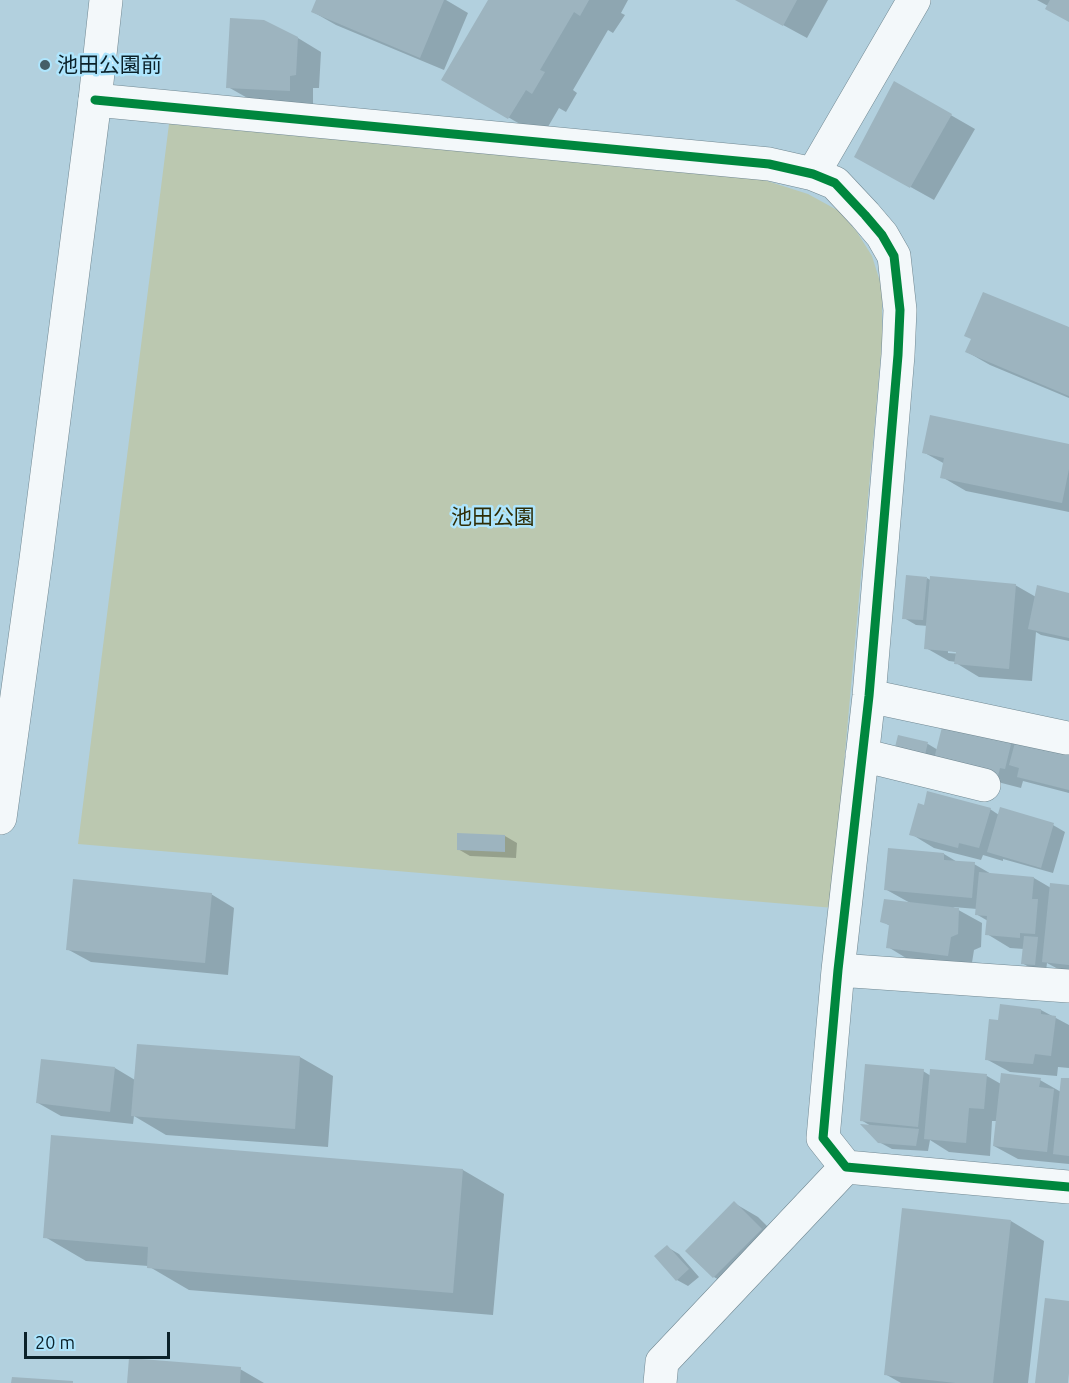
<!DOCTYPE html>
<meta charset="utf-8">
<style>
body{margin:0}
#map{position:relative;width:1069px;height:1383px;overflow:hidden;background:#b2d0de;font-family:Ubuntu,sans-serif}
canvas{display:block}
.scale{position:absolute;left:24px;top:1332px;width:146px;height:27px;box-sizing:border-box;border:3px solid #0b2129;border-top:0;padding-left:8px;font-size:18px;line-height:21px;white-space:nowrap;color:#0b2129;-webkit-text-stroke:4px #aee5fd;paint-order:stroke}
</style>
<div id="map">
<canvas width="1069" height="1383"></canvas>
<div class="scale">20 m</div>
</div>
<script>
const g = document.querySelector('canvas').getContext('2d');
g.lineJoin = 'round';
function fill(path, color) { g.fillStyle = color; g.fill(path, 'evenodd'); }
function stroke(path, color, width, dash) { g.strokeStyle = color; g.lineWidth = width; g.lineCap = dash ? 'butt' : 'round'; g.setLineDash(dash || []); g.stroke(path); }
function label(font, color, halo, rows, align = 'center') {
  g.font = font + ' Ubuntu,"Noto Sans JP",sans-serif'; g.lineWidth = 5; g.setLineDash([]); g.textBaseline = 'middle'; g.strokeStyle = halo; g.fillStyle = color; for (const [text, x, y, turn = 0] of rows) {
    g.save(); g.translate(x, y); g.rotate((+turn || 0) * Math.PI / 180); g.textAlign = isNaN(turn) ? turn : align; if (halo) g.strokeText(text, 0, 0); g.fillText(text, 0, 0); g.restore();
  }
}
fill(new Path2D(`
 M169,124l592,55 47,15 31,17 18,21 15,24 10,32v55l-40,443 -8,122 -756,-64z`), '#bbc8b0');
fill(new Path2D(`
 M318,0h128l22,13 -24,57 -108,-45 -23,-13z
 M490,0h138l-7,13 4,2 -12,18 -5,-3 -35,60 4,3 -11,19 -7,-4 -17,29 -99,-58z
 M737,0h91l-21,38z
 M1037,0h32v21l-21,-15z
 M298,38l23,14 -2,36h-6v16l-62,-4 -23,-13z
 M895,83l80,46 -41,71 -54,-30z
 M1069,329v69l-79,-33 -23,-13 5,-13z
 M1069,445v67l-103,-21 -24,-14 3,-13 -22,-12z
 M927,578l5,3 83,4 21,12 33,-3v47l-28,-6 -5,-3 -4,49 -53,-4 -23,-14v-1l-7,-1 -23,-13 2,-22 -12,-1 -12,-7zM948,650l15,4 -15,-1z
 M945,721l124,30v42l-46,-12 -2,7 -62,-16 -23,-8 -37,-27 29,7 10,6z
 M990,809l9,6 54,10 12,7 -12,41 -50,-14v2l-20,-6 -2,5 -47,-12 -23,-14z
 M459,835l46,1 12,7 -1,15 -46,-2 -12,-7z
 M944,854l15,9 15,1 19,11 41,3 17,10 18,-1v88l-22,-12 -1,8 -12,-1 -12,-7 2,-14 -14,-1 -23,-14 1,-13 -12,-7 1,-5 -24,-2 29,16 -1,24 -7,3 -3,19 -60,-8 -23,-14 2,-21 -8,-5 30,-17 -27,-15z
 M211,894l23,14 -6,67 -137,-13 -24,-13z
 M1041,1010l28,15v43l-11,-1 -1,9 -47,-4 -24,-13 13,-37z
 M138,1045l162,12 33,19 -5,71 -162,-12 -32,-19 -1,8 -72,-8 -23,-13 77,-35 20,12z
 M923,1071l8,5h56l14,8 39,-4 21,12 8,-12v84l-51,-5 -24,-13 3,-25h-5l-2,35 -41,-4 -19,-12 -2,11 -36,-2 -13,-7 -8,-16 -10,-6z
 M53,1137l410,33 41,24 -11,121 -304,-25 -41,-24 -62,-5 -41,-24z
 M734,1203l24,14 26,26 -46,48 -24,-14 -27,-26z
 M1011,1221l33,20 -16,142h-127l-16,-9z
 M667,1247l12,7 20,23 -11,9 -11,-6z
 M240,1369l24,14h-135z`), '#0003');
fill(new Path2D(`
 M316,0h128l-24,58 -109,-46z
 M488,0h101l-9,16 -6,-4 -34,58 5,2 -13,22 -6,-4 -18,29 -67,-39z
 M735,0h62l-14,26z
 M1050,0h19v22l-24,-13z
 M230,18l34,2 34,17 -2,38 -6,1v15l-64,-3z
 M894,81l58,33 -42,74 -56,-31z
 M983,292l86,35v69l-104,-44 6,-13 -7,-3z
 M930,415l139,29v25l-7,34 -122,-25 4,-20 -22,-5z
 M906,575l21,2 -4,43 -21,-1z
 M930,576l86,8 -7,85 -55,-5 2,-12 -32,-3z
 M1037,585l32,8v45l-41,-9z
 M944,719l69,17 -8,33 -5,-1 -2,8 -64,-17z
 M898,735l30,7 -4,17 -30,-8z
 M1017,735l52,14v41l-52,-13 2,-9 -10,-3z
 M927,791l64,17 -12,40 -20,-5 -1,5 -49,-13 9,-32 6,2z
 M1000,807l54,16 -13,45 -54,-16z
 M457,833l48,2v17l-48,-2z
 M888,848l56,5v7l31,2 -3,36 -88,-8z
 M979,872l55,5 -2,22h6l-3,35 -15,-1v5l-35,-3 2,-19 -12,-1z
 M73,879l139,14 -7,70 -139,-13z
 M1050,883l19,2v80l-27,-3z
 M884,899l75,9 -1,26 -7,3 -3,19 -62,-8 3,-23 -9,-3z
 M1024,936l14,1 -3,28 -14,-1z
 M1000,1004l41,5v5l15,2 -5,40 -16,-2 -2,10 -48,-4 4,-41 9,1z
 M137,1044l163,12 -5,73 -164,-13z
 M41,1059l74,8 -5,45 -74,-9z
 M865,1064l59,5 -6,58 -58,-6z
 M930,1069l57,5 -3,35 -15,-1 -3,35 -42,-4z
 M1001,1073l40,5 -2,9 15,2 -7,63 -54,-6z
 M1061,1078h8v78l-16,-2z
 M860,1124l59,5 -3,17 -38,-3z
 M51,1135l412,34 -10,124 -306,-25 1,-21 -105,-9z
 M734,1201l28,28 -49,49 -28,-27z
 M902,1208l109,12 -18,163h-37l-72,-8z
 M667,1245l22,24 -13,12 -22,-25z
 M1045,1298l24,3v72l-1,10h-33z
 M129,1358l112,9 -1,16h-113z
 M12,1377l61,4v2h-62z`), '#9db4bf');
const minor = new Path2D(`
 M95,100l674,64 44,10 22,9 30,32 17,20 12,21 6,54 -2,45 -29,341 -31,274 -15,168 23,29 223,20
 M813,174l101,-174
 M869,696l198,42
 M862,755l122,30
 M838,970l231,16
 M660,1383l2,-21 184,-195`);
const tertiary = new Path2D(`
 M0,818l36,-259 59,-459 11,-100`);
stroke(minor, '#718892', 34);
stroke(tertiary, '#718892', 34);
stroke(minor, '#f3f8fa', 33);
stroke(tertiary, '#f3f8fa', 33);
stroke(new Path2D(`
 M95,100l674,64 44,10 22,9 30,32 17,20 12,21 6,54 -2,45 -29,341 -31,274 -15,168 23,29 223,20`), '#00873e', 9);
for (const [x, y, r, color] of [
 [45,65,6,"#455e68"]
]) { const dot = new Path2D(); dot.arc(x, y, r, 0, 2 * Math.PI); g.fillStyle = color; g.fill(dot); stroke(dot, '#aee5fd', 2); }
label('21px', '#0b2129', '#aee5fd', [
 ["池田公園前",57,65]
], 'left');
label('21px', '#2f2d06', '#aee5fd', [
 ["池田公園",493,517]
]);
</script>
